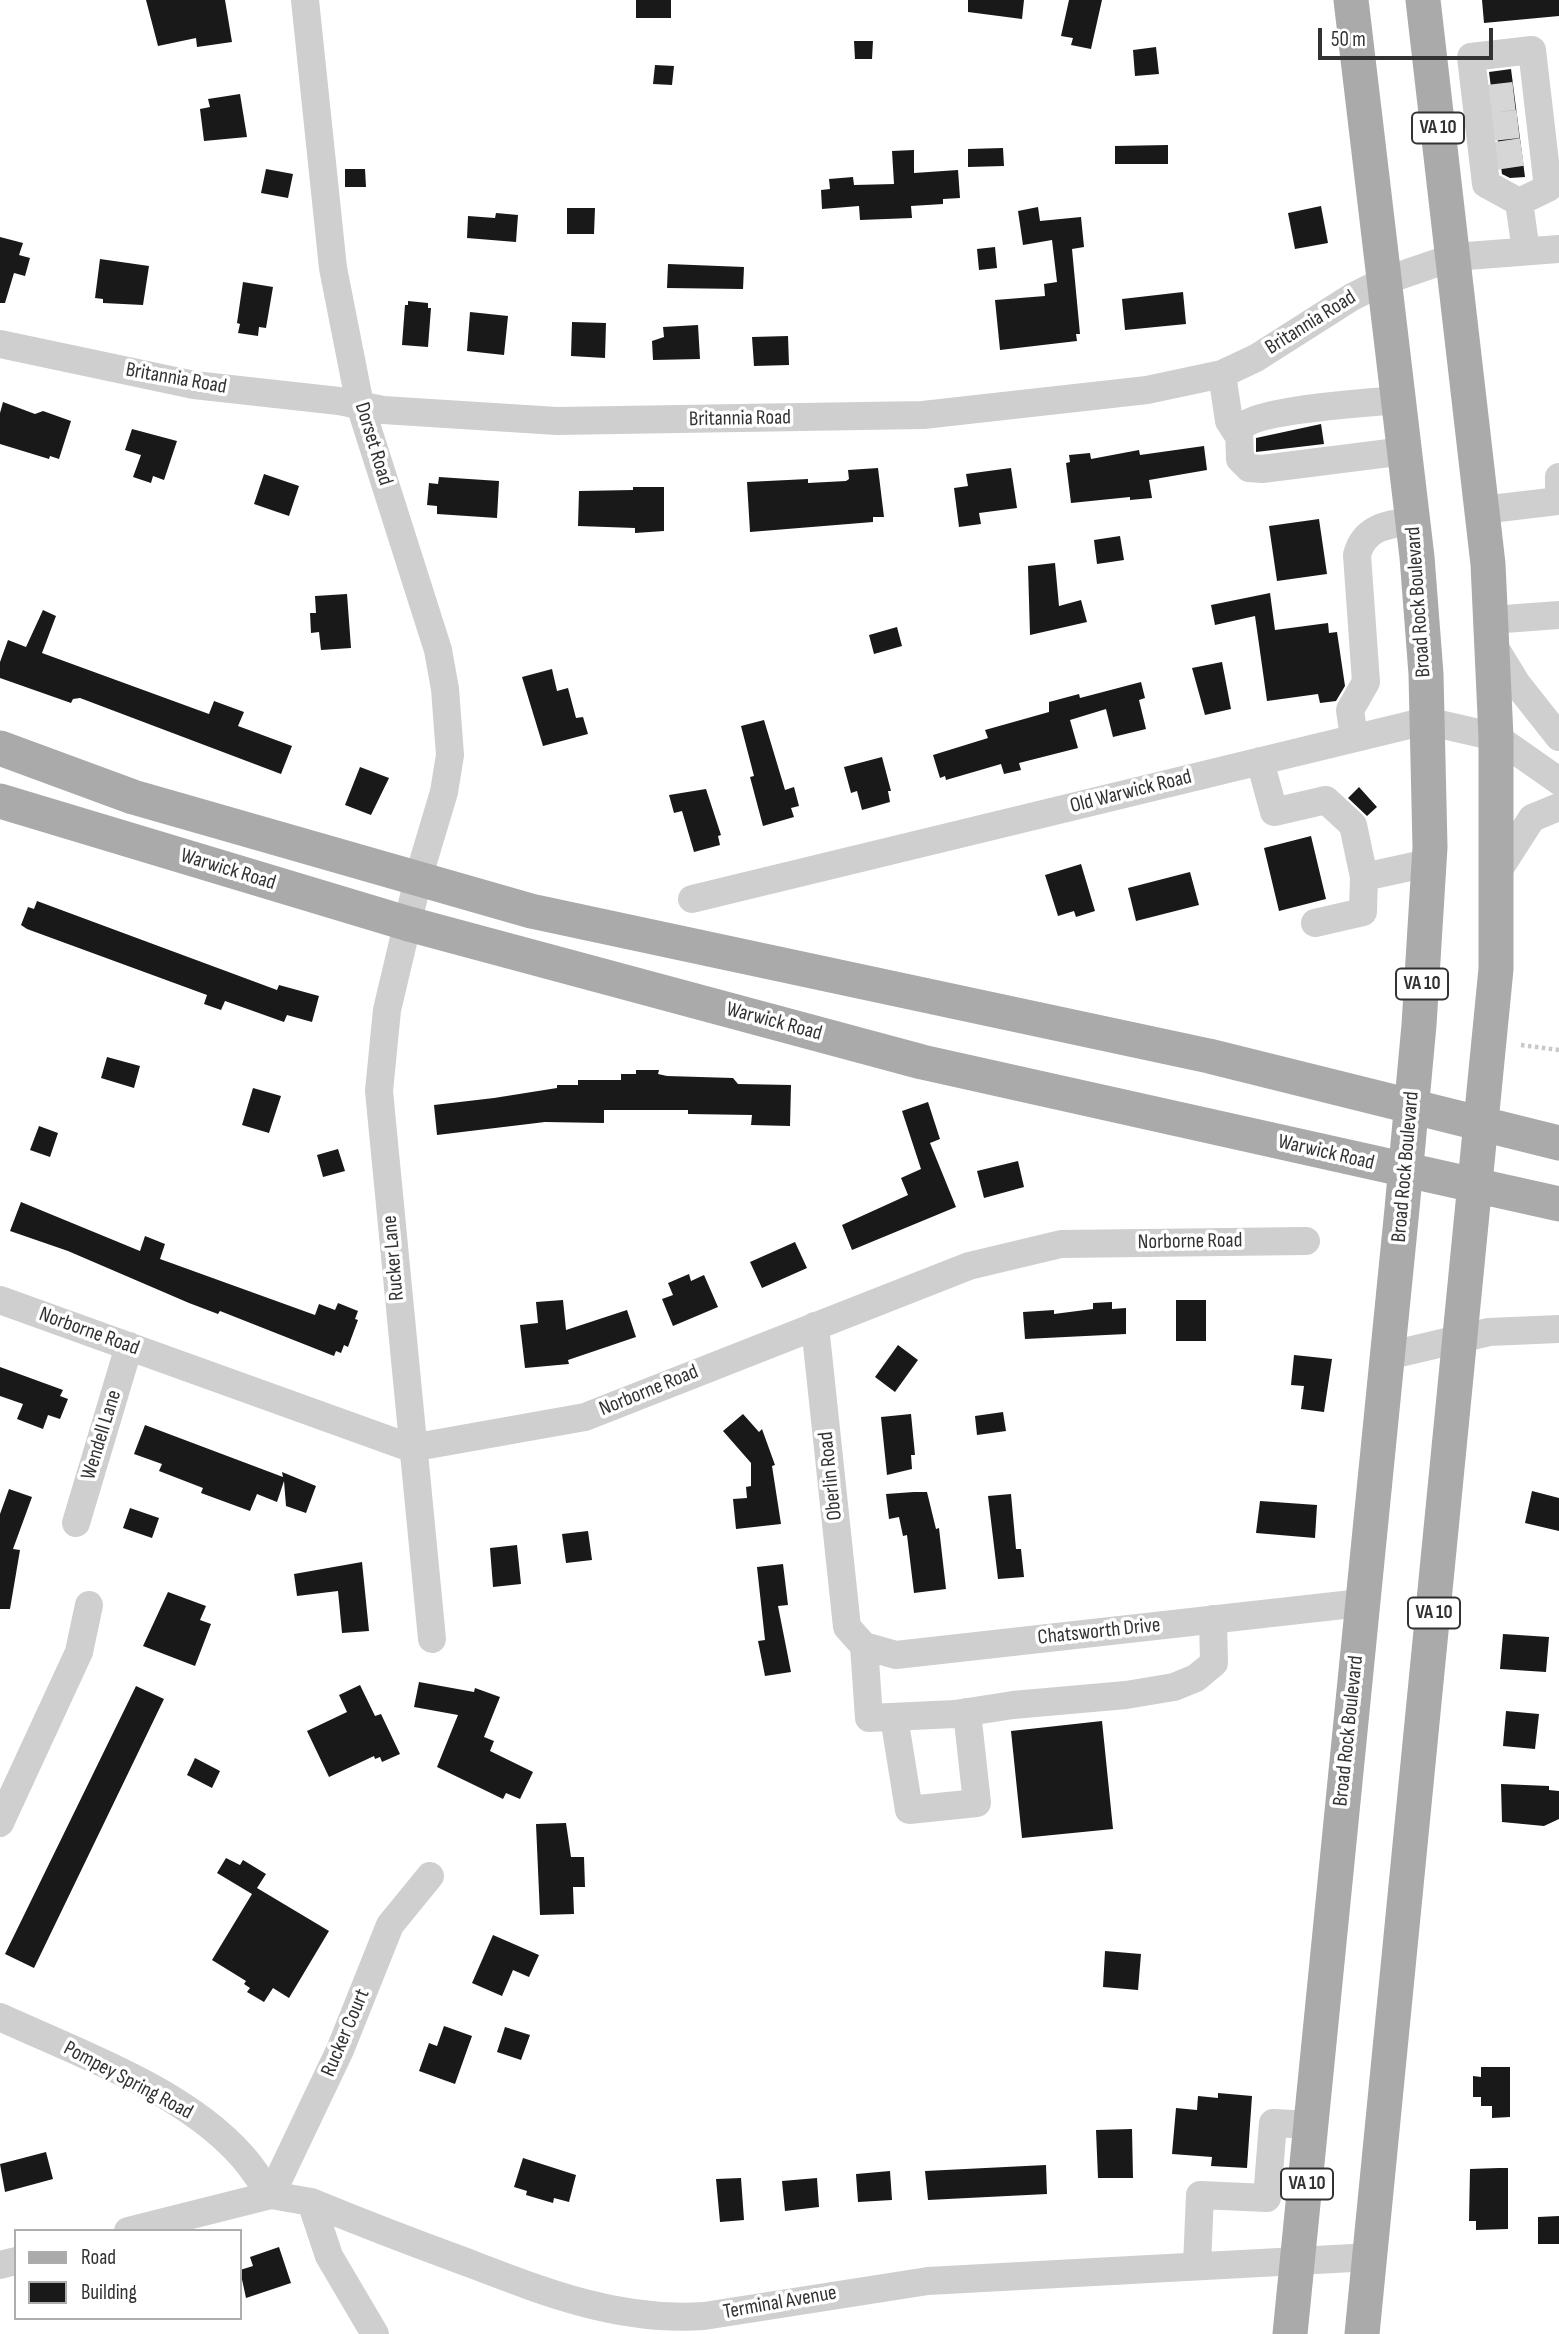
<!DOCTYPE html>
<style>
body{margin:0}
#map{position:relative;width:1559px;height:2334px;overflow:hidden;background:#fff;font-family:"Sofia Sans Condensed",sans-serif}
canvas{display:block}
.legend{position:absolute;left:14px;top:2229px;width:228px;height:91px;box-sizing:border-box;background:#fff;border:2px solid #adadad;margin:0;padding:9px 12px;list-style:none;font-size:21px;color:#323232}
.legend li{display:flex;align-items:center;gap:14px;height:35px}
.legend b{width:35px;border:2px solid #adadad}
.scale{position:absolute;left:1318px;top:28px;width:175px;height:32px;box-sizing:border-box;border:4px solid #323232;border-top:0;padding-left:9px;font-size:21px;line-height:24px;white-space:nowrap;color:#323232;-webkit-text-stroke:5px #fff;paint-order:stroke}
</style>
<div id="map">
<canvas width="1559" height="2334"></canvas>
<ul class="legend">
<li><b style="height:9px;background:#aaa"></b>Road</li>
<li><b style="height:19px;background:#191919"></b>Building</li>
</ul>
<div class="scale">50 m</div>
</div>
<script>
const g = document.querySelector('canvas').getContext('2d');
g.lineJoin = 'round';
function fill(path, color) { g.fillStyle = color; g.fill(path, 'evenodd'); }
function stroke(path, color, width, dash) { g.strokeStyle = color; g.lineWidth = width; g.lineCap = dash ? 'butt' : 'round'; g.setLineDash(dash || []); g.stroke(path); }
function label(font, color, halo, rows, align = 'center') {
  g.font = font + ' "Sofia Sans Condensed",sans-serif'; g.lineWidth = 7; g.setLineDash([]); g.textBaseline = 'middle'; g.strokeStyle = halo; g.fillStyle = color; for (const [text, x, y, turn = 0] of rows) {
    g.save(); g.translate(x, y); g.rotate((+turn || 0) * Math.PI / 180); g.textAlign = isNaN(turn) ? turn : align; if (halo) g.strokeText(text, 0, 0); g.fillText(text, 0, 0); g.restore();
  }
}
fill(new Path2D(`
 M146,0h79l7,42 -35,5 -1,-9 -38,8z
 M636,0h35v18h-35z
 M968,0h56l-2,19 -54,-7z
 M1069,0h33l-11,49 -20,-4 2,-7 -12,-2z
 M1482,0h77v16l-75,7z
 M854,41h19l-1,18h-17z
 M1156,47l3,27 -24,2 -2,-26z
 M655,65l19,1 -2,19 -19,-1z
 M1511,69l14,108 -15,1 -8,-4 -13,-102z
 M240,94l7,43 -43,4 -4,-32 10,-2 -2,-8z
 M1168,145v19h-53v-18z
 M1003,148l1,18 -36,1v-18z
 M914,150v23l44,-3 2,28 -17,1v5l-32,2 1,12 -52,2 -1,-14 -37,3 -1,-19 9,-1 -1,-10 24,-2 1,8 40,-1 -2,-33z
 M266,169l27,5 -5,24 -27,-5z
 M345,169h20l1,18h-21z
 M1321,206l7,37 -33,6 -7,-36z
 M1038,207l2,14 41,-4 3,30 -12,2 8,85h-4l1,7 -77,9 -5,-50 50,-4 -1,-12 13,-2 -5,-42 -29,5 -5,-34z
 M567,208h28l-1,26h-27z
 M496,213l22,2 -2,27 -49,-4 1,-22 27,2z
 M0,237l23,6 -4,12 11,3 -5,18 -11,-3 -9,30h-5z
 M995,247l2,21 -18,2 -2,-21z
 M100,259l49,7 -6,39 -40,-2v-4l-8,-1z
 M668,264l76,3 -1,22 -76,-1z
 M243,282l30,5 -7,41 -7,-1 -1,9 -20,-3 2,-9 -3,-1z
 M1183,292l3,32 -61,6 -3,-31z
 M408,301l20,2v5h3l-3,39 -26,-2 3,-40h3z
 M470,312l38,4 -4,39 -37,-4z
 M572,322l34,1 -1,35 -34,-2z
 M698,325l2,34 -47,1 -1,-19 12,-4 -1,-10z
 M788,336l1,29 -35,1 -2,-29z
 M3,402l32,12 8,-3 28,10 -12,38 -9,-3 -1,3 -49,-15v-31z
 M1321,424l3,20 -68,8v-14z
 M132,429l45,12 -13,39 -11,-4 -2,7 -18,-6 8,-22 -16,-5z
 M1204,446l3,24 -58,10 3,18 -22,2v-3l-59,6 -5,-40 4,-1 -1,-7 21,-2 1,6 48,-9 1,5z
 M878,468l6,49h-11v5l-123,10 -3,-50 61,-3v4l38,-2 3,-2 -1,-9z
 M1011,468l6,40 -38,5 2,11 -22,3 -5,-39 14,-2 -2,-12z
 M264,474l35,12 -10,30 -35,-12z
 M439,477l60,4 -2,37 -60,-4v-8l-10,-1 2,-22 9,1z
 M633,487h31v44l-29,2v-5l-57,-2 1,-35 54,-1z
 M1319,519l8,55 -50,7 -8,-55z
 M1120,536l4,24 -27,4 -3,-24z
 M1055,563l4,43 22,-6 6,22 -57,13 -2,-69z
 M1270,593l5,37 53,-7 1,10 8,-1 8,54 -9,15 -16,2 -2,-9 -51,7 -12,-85 -40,9 -4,-20z
 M347,594l4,54 -30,2 -2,-18 -8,1 -1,-20h6l-1,-17z
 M43,610l13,6 -14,37 167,61 5,-13 30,11 -6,14 54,20 -11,28 -201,-76 -7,1 -2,4 -71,-25v-16l8,-22 18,7z
 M897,627l5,19 -28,8 -5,-19z
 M1222,662l9,47 -26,6 -13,-47z
 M552,669l5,22 11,-3 8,30 7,-1 5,17 -45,12 -21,-69z
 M1141,682l4,16 -6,2 7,29 -33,8 -7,-28 -36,11 8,28 -59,15 2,7 -17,4 -3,-10 -55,16 -1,-4 -5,2 -7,-23 55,-17 -3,-8 64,-18v-10l30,-8 1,4z
 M764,720l21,70 9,-3 5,19 -8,2 3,9 -31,9 -13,-49 4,-1 -13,-50z
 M882,757l9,34h-3l2,11 -28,8 -5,-19 -6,2 -7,-26z
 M360,767l29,11 -18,37 -26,-10z
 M1359,787l18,20 -10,9 -19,-18z
 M706,789l15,46 -3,1 2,9 -26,7 -12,-41 -8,2 -5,-18z
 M1311,836l15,63 -47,12 -15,-63z
 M1081,864l14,47 -19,6 -2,-6 -16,5 -13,-41z
 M1190,872l9,33 -63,16 -8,-33z
 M37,901l240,89 2,-5 40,11 -7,26 -25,-7 -3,7 -59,-21 -4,9 -17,-6 3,-9 -180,-66 -6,-4 7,-18 6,2z
 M107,1057l33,9 -6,22 -33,-10z
 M636,1070h23l-1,4 9,2 66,2 5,6 53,1 -1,41 -39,-1 1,-10 -64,-1v-4h-84v13l-59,-1 -108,13 -3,-30 60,-7 63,-10v-3h21v-5h43v-6h15z
 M253,1088l28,8 -12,37 -27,-8z
 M928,1102l12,37 -10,4 26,64 -104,43 -10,-25 66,-30 -7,-17 20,-9 -19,-58z
 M39,1126l19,7 -8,24 -20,-7z
 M338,1149l7,22 -22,6 -6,-22z
 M1018,1161l6,26 -40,11 -7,-27z
 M21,1202l119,49 5,-15 20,8 -5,15 155,56 4,-11 16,6 3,-7 20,8 -3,8 3,1 -10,27 -4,-2 -3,8 -5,-2 -2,5 -114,-45 -2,3 -29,-11 -121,-52 -58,-20z
 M795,1242l12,26 -45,20 -12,-26z
 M689,1274l2,7 13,-6 14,32 -45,19 -11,-27 11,-4 -5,-12z
 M563,1300l3,30 61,-20 9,27 -68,23 1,4 -44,4 -5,-43 18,-2 -2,-21z
 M1176,1300h30v41h-30z
 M1112,1302v7l14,-1v26l-101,5 -2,-27 31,-2v4l39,-5v-6z
 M898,1345l20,15 -23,32 -20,-15z
 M1294,1355l38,4 -8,53 -23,-3 3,-23 -13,-1z
 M0,1367l63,23 -3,6 8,3 -8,20 -12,-4 -5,14 -26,-10 6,-15 -23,-8z
 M1003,1412l3,19 -29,4 -2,-19z
 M743,1414l16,18 3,-3 13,36 -3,1 9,58 -45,5 -3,-30 14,-1 -1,-11 5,-1v-23l-28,-32z
 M911,1414l4,41h-4l1,14 -25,6 -6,-58z
 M145,1425l138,52 -1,-5 34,14 -10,27 -20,-7 -2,-25 -7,21 -20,-8 -7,17 -49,-18 2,-5 -44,-17 3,-7 -28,-10z
 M9,1489l23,8 -19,52 7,1 -10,59h-10v-95z
 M1532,1491l27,7v33l-34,-8z
 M914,1492h13l9,37 3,-1 7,61 -32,4 -7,-58 -4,1 -4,-19 -10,2 -3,-25z
 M1011,1494l5,55h5l3,28 -26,2 -10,-83z
 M1260,1501l57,4 -2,33 -59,-5z
 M130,1508l29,10 -7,20 -29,-10z
 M588,1531l4,29 -26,3 -4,-29z
 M517,1545l4,39 -28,3 -3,-39z
 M362,1562l7,69 -27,2 -4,-42 -41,5 -3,-22z
 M783,1564l5,41 -10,1 13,66 -26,4 -7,-35 7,-1 -8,-73z
 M168,1592l38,14 -6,14 11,4 -16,42 -52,-20z
 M1503,1634l46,3 -3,35 -46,-3z
 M419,1682l55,10 1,-4 25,9 -16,40 10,4 -4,10 43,21 -13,27 -14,-6 -3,6 -66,-32 21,-52 -44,-8z
 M360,1685l15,31 6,-2 19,40 -18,8 -2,-5 -5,2 -1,-3 -45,21 -22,-46 40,-19 -8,-17z
 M136,1686l28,13 -130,269 -29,-14z
 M1506,1711l33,3 -4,35 -32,-3z
 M1102,1721l11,108 -91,9 -11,-107z
 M195,1758l25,13 -8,17 -25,-13z
 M1501,1784l48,2v4l10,1v28l-15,7 -42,-4z
 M566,1823l5,34h13l1,30h-12l1,27 -34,1 -4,-91z
 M226,1858l14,7 3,-5 23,14 -9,14 72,43 -40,67 -16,-10 -9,14 -17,-10 3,-4 -6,-4 2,-3 -34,-21 40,-66 -35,-21z
 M493,1935l46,20 -10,22 -16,-7 -11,26 -30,-13z
 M1105,1951l36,3 -3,36 -35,-3z
 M444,2026l28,10 -17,48 -36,-13 10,-28 8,3z
 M505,2027l25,8 -9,25 -24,-8z
 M1481,2067h29v50l-18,1v-12h-11v-9h-8v-21l8,1z
 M1218,2093l34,3 -5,72 -36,-2 1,-9 -40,-3 4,-46 21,2 1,-14 20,2z
 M1132,2129l1,49h-35l-2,-48z
 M46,2152l7,27 -48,13 -5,-28z
 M523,2158l53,17 -7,27 -15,-4 -1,5 -27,-8 1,-4 -13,-4z
 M1046,2165l1,29 -119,6 -3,-29z
 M1499,2168h9v61l-32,1v-9h-7l1,-52z
 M890,2171l2,29 -34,2 -2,-28z
 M741,2178l3,42 -24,2 -4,-43z
 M817,2178l2,29 -34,4 -3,-30z
 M1559,2216v28h-21v-27z
 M279,2247l12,36 -45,15 -6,-28 13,-4 -3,-9z`), '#191919');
stroke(new Path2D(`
 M1488,99l26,-3
 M1491,127l27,-3
 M1495,156l27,-4`), '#d6d6d6', 28, [28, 14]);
stroke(new Path2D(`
 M1521,1045l38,5`), '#c9c9c9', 4.5, [3.5, 3.5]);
stroke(new Path2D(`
 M305,0l28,268 27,137 78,245 7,39 5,66 -6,37 -26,87 -31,131 -8,81 53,548
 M1519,202l-33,-18 -15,-127 61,-7 16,138 -29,14 7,49
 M0,344l194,41 145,16 44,9 174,11 366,-6 224,-25 75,-16 34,-16 96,-61 32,-16 70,-24 105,-8
 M1222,374l7,47 9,14
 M1399,400c-30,3 -147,9 -160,30l1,29 9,9 13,1 143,-18
 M1559,477v17
 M1482,510l77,-9
 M1491,620l68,-5
 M1492,643l25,41 42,53
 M1354,738l-4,-28 16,-28 -9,-127c7,-28 31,-31 56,-34
 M1260,761l14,51 52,-12 27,25 11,52
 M1498,871l34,-53 27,-11
 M692,899l734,-178 70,16 63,44
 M1315,923l48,-11 1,-35 64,-14
 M0,1300l411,148 174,-31 384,-151 92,-22 245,-3
 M815,1326l32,301 17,19 32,9 465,-52
 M1387,1356l102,-24 70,-3
 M76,1523l53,-177
 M864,1646l5,72 86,-4 58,-9 113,-10 48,-8 22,-9 18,-15 -1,-44
 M894,1717l15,93 68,-7 -10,-91
 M0,1823l79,-171 10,-47
 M0,2017c78,36 184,73 242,139 11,12 19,26 29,39l69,-145 50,-125 40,-49
 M311,2202l18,54 46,78
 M128,2231l143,-36 40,7c51,21 103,41 155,60 78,30 153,60 238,54l224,-35 443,-24
 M0,2265l16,-4
 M1197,2265l3,-70 67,3 6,-75 39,2`), '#cfcfcf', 28);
stroke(new Path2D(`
 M0,748l133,49 398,114 678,145 350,87
 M0,801l409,123 513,138 637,142
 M1290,2334l112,-1125 17,-184 11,-178 -4,-173 -9,-117 -66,-557
 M1362,2334l134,-1365v-232l-8,-173 -65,-564`), '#aaa', 35);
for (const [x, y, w] of [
 [1438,128,52],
 [1422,984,52],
 [1434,1613,52],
 [1307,2184,52]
]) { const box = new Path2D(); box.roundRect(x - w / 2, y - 15.5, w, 31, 5); g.fillStyle = '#fff'; g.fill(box); stroke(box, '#323232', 2); }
label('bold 19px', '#323232', null, [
 ["VA 10",1438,128],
 ["VA 10",1422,984],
 ["VA 10",1434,1613],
 ["VA 10",1307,2184]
]);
label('21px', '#323232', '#fff', [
 ["Britannia Road",1311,323,-32],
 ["Britannia Road",176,379,10],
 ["Britannia Road",740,419,-1],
 ["Dorset Road",373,444,73],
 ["Broad Rock Boulevard",1419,602,-94],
 ["Old Warwick Road",1131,792,-14],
 ["Warwick Road",228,870,17],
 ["Warwick Road",774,1022,15],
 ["Warwick Road",1326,1153,13],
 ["Broad Rock Boulevard",1406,1167,-85],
 ["Norborne Road",1190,1242,-1],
 ["Rucker Lane",394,1258,-95],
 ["Norborne Road",89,1332,20],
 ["Norborne Road",649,1391,-22],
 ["Wendell Lane",102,1435,-73],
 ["Oberlin Road",831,1476,-96],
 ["Chatsworth Drive",1099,1632,-6],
 ["Broad Rock Boulevard",1349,1731,-84],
 ["Rucker Court",346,2033,-67],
 ["Pompey Spring Road",128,2081,28],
 ["Terminal Avenue",780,2303,-10]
]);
</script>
